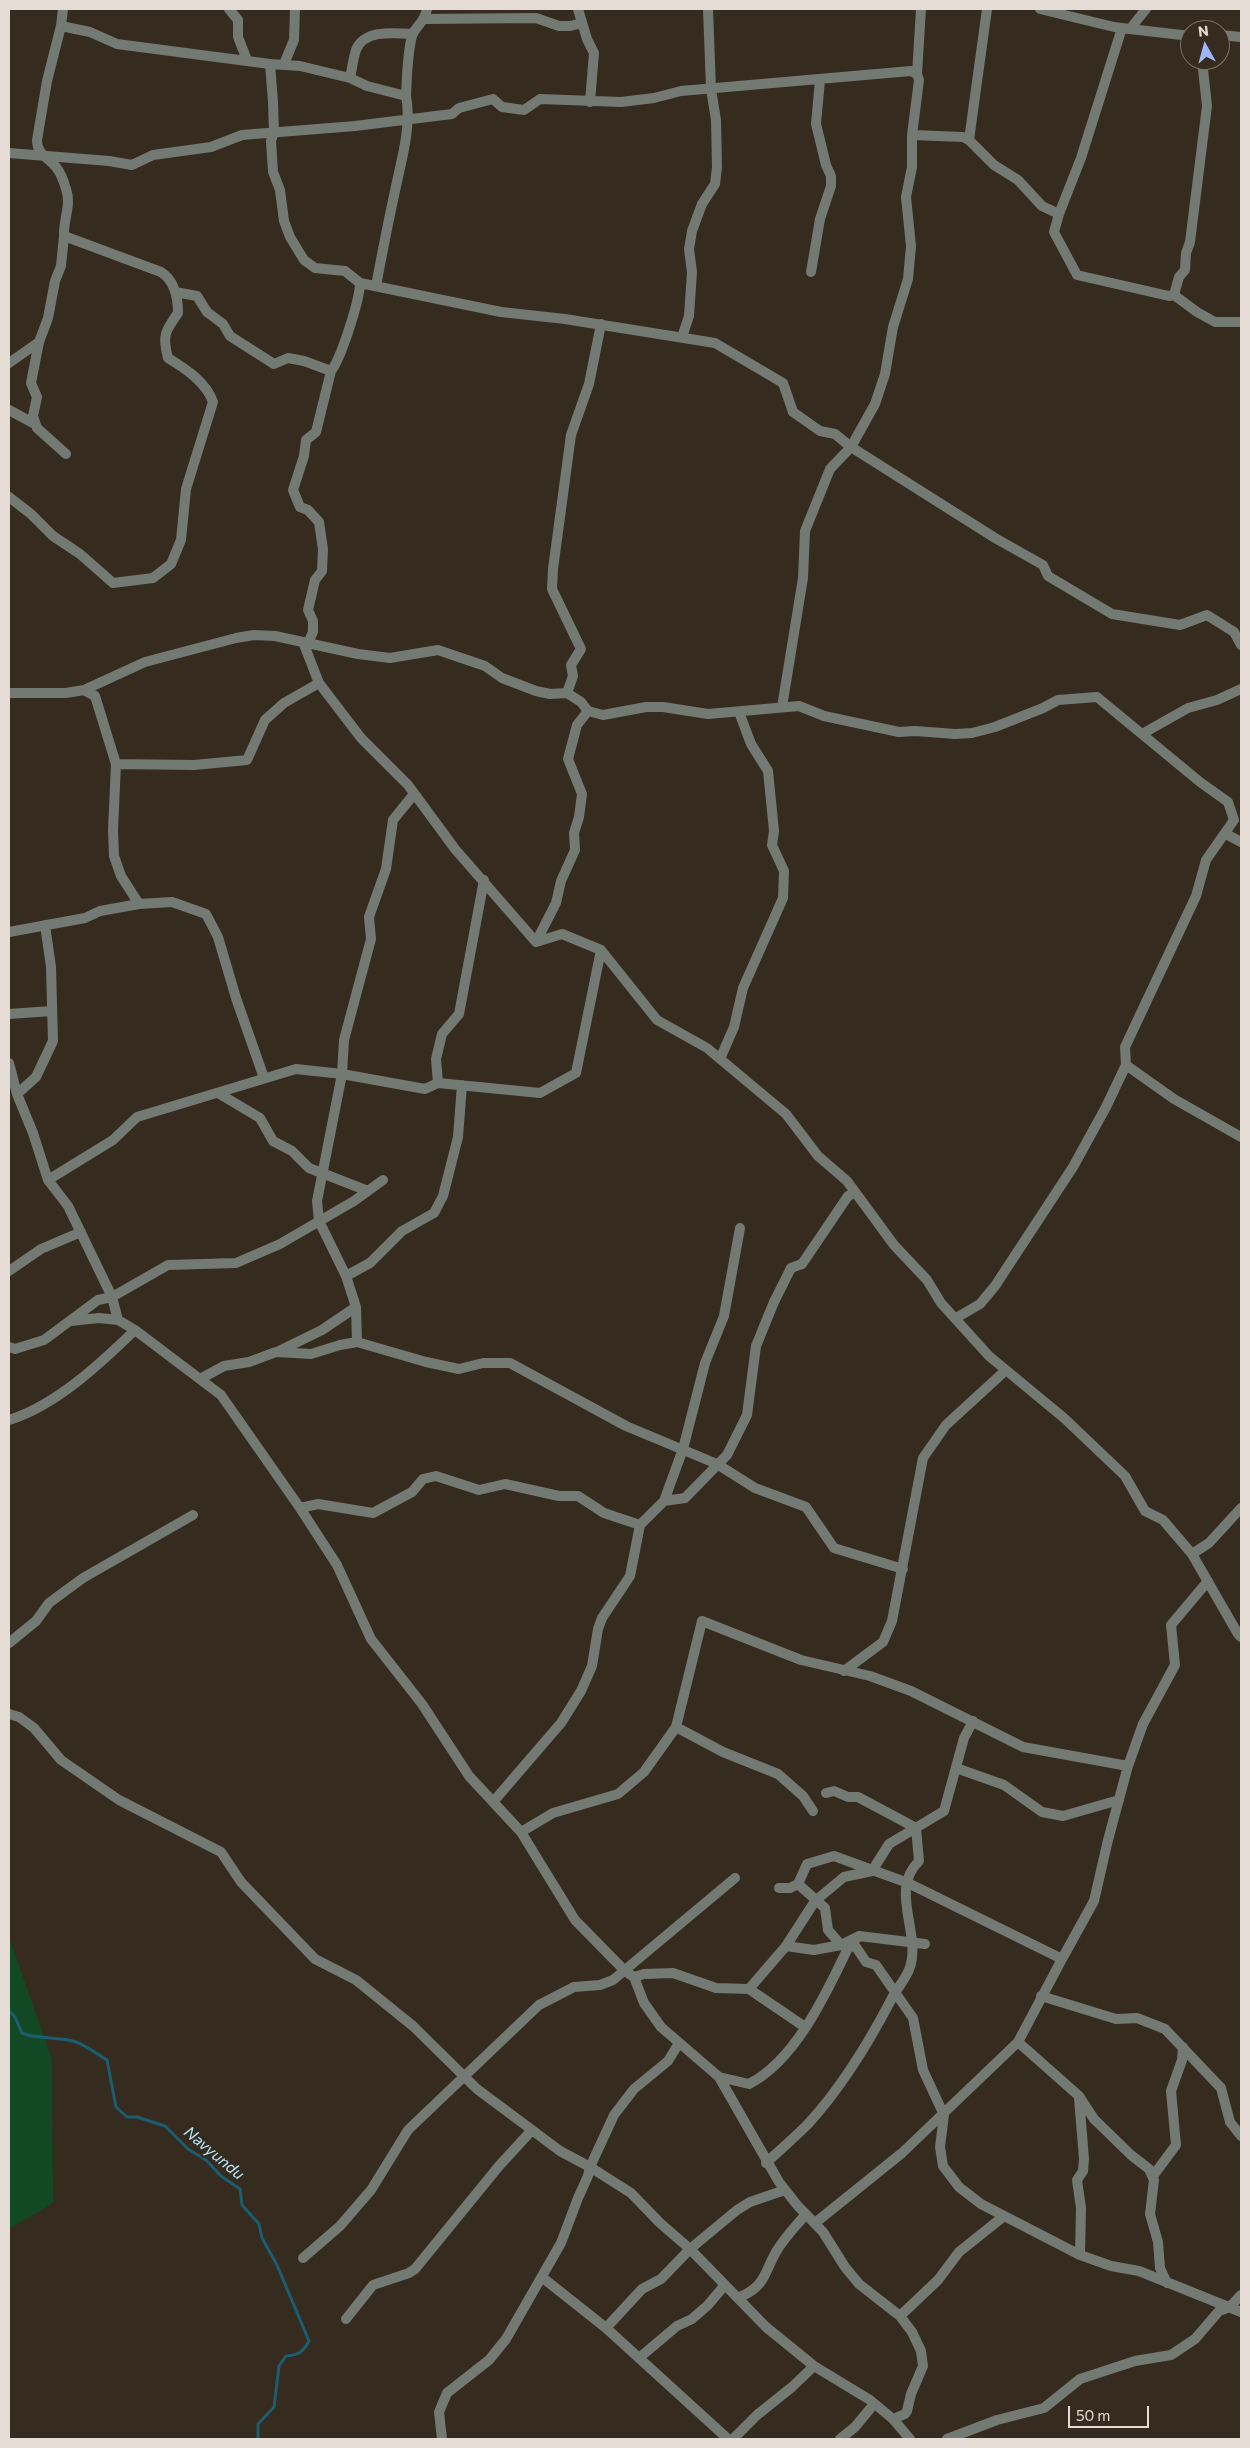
<!DOCTYPE html>
<style>
body{margin:0}
#map{position:relative;width:1250px;height:2448px;overflow:hidden;background:#362b1f;font-family:Commissioner,sans-serif}
canvas{display:block}
.frame{position:absolute;inset:0;border:10px solid #e5ddd5;pointer-events:none}
.north{position:absolute;left:1180px;top:20px;width:50px;height:50px;box-sizing:border-box;background:#362b1f;border:1px solid #7c7268;border-radius:50%;rotate:353deg;font-size:14px;font-weight:700;line-height:20px;text-align:center;color:#e5ddd5}
.north::after{content:'';display:block;margin:auto;width:18px;height:22px;background:#9eb4fd;clip-path:polygon(50% 0,100% 100%,50% 72%,0 100%)}
.scale{position:absolute;left:1068px;top:2406px;width:81px;height:22px;box-sizing:border-box;border:2px solid #e5ddd5;border-top:0;padding-left:6px;font-size:15px;line-height:18px;white-space:nowrap;color:#e5ddd5;-webkit-text-stroke:4px #362b1f;paint-order:stroke}
</style>
<div id="map">
<canvas width="1250" height="2448"></canvas>
<div class="frame"></div>
<div class="north">N</div>
<div class="scale">50 m</div>
</div>
<script>
const g = document.querySelector('canvas').getContext('2d');
g.lineJoin = 'round';
function fill(path, color) { g.fillStyle = color; g.fill(path, 'evenodd'); }
function stroke(path, color, width, dash) { g.strokeStyle = color; g.lineWidth = width; g.lineCap = dash ? 'butt' : 'round'; g.setLineDash(dash || []); g.stroke(path); }
function label(font, color, halo, rows, align = 'center') {
  g.font = font + ' Commissioner,sans-serif'; g.lineWidth = 5; g.setLineDash([]); g.textBaseline = 'middle'; g.strokeStyle = halo; g.fillStyle = color; for (const [text, x, y, turn = 0] of rows) {
    g.save(); g.translate(x, y); g.rotate((+turn || 0) * Math.PI / 180); g.textAlign = isNaN(turn) ? turn : align; if (halo) g.strokeText(text, 0, 0); g.fillText(text, 0, 0); g.restore();
  }
}
fill(new Path2D(`
 M9,1937l43,122 1,144 -44,26z`), '#124824');
stroke(new Path2D(`
 M9,2011l6,6 7,16c17,7 36,3 54,9 11,4 21,12 31,18l9,47 11,10h10l28,9 23,23 18,11 15,16 19,13 2,16 17,19 3,14 15,27 32,76c-6,11 -10,14 -23,15l-7,10 -5,41 -16,17v15`), '#1b5d71', 3);
stroke(new Path2D(`
 M229,9l9,11v17l9,23
 M578,9l9,30 7,14 -4,49
 M1040,9l74,18 16,2 16,-20
 M425,19l111,-1 23,8h11l12,-3
 M61,26l29,6 27,12 153,20 3,38 1,30 -3,9 2,31 7,18 4,31 6,16 14,23 11,8 30,3 15,12c0,16 -19,76 -29,88l-15,61 -10,8 -2,16 -11,34 7,17 8,3 11,12 4,27 -1,22 -7,9 -7,30 5,11v11l-5,11
 M1130,29l60,7
 M1220,35l21,2
 M270,64l30,2 50,12c2,-9 3,-19 6,-28 8,-21 39,-17 57,-16
 M284,64l10,-24 1,-31
 M917,74l4,-65
 M350,78l17,8 39,10c6,31 -5,65 -11,95 -7,32 -13,63 -19,95
 M406,96c1,-19 1,-41 6,-60 4,-11 12,-12 15,-27
 M969,140l18,-131
 M9,153l100,8 23,4 21,-10 58,-8 31,-12 113,-9 97,-12 7,-6 34,-9 9,8 22,3 16,-11 81,3 33,-4 27,-7 230,-20 6,3 2,6 -7,55 51,2 6,3 25,25 24,15 24,26 17,8 -5,18 23,43 92,21 5,-1 5,-18 6,-7 1,-17 4,-11 17,-136 -5,-46
 M1059,214l22,-56 41,-130
 M811,272l9,-53 11,-33v-10l-5,-11 -10,-41 4,-44
 M360,283l141,29 64,7 150,24 68,40 10,29 27,19 15,3 16,13 144,91 48,27 5,11 64,38 68,11 27,-10 27,17 7,13
 M175,292l22,4 10,16 16,12 7,12 44,28 14,-6 16,3 27,10
 M1174,295l23,17 18,10h26
 M682,337l7,-21 3,-44 -3,-23 3,-18 10,-27 13,-20 2,-17 -1,-47 -5,-31 -3,-80
 M39,342l-8,41 6,14 -4,19 4,12 29,26
 M9,363l30,-21 9,-24 7,-37 6,-15 3,-30
 M9,410l26,14
 M9,497l22,17 22,22 27,18 33,29 40,-5 18,-14 10,-24 5,-51 27,-87c-7,-20 -27,-33 -45,-44 -6,-22 -3,-27 10,-45 0,-15 -3,-32 -17,-41l-97,-36c-1,-17 8,-31 2,-47 -2,-7 -5,-16 -10,-22 -8,-10 -19,-12 -19,-27l10,-59 14,-55 2,-17
 M303,642l16,41 42,55 47,47 47,64 81,93 26,-8 39,16 56,70 50,28 79,66 32,42 29,25 47,64 33,35 14,23 48,53 75,62 61,58 20,35 18,9 29,34 46,80 3,3
 M84,690l11,6 21,68 -3,66 1,26 7,20 18,28
 M9,693h57l18,-3 61,-28 91,-24 18,-3 21,1 83,18 32,4 48,-8 47,16 17,12 34,13 14,3 17,-1 14,9 7,9 15,4 43,-8h17l45,7 91,-8 25,10 75,16 16,-1 40,3 17,-1 23,-6 48,-19 15,-8 39,-3 103,85 28,20 6,18 -28,40 -10,36 -71,151 1,18 -20,42 -33,60 -78,119 -15,18 -24,14
 M567,693l6,-17 -2,-11 10,-16 -29,-60 1,-20 18,-134 18,-51 12,-60
 M782,707l21,-129 2,-47 25,-62 21,-22 24,-43 10,-30 8,-47 15,-48 3,-33 -5,-49 6,-30v-32
 M1142,734l46,-26 29,-8 24,-11
 M116,764l78,1 53,-5 18,-40 19,-17 35,-20
 M1226,834l15,8
 M9,932l76,-14 15,-7 39,-7 33,-2 34,12 12,23 18,61 28,80
 M536,942l20,-39 5,-22 14,-31 -1,-17 5,-16 3,-23 -14,-35 9,-34 11,-14
 M9,1014l42,-3
 M720,1059l14,-32 9,-39 40,-90 1,-27 -12,-26 2,-14 -6,-60 -17,-27 -12,-32
 M9,1063l8,31 16,39 15,47 20,26 44,91 6,23 17,10 86,65 79,113 37,57 34,74 51,65 47,72 52,56 54,88 50,51 9,6 10,26 17,24 58,50 60,105 18,23 26,27 22,35 14,17 41,32 12,16 9,19 2,15 -12,28 -4,17 -2,3 -12,5
 M1126,1065l48,34 67,38
 M438,1083l-2,-24 6,-25 17,-20 25,-134
 M218,1093l42,25 13,23 19,10 17,17 59,23
 M17,1094l19,-17 17,-36 -2,-74 -6,-42
 M48,1180l65,-40 24,-23 159,-48 46,5 83,15 13,-6 102,10 36,-20 25,-123
 M9,1271l32,-22 40,-17
 M346,1276l24,-13 32,-32 32,-18 9,-17 15,-59 4,-52
 M71,1321l28,-3 19,2
 M357,1342l-1,-35 -10,-31 -27,-55 -2,-20 25,-127 2,-34 27,-101 -2,-22 17,-48 7,-49 21,-26
 M9,1347l6,2 29,-9 54,-40 14,-3 56,-32 68,-2 44,-19 74,-43 29,-21
 M277,1352l45,-22 34,-23
 M200,1379l24,-13 25,-4 27,-10 35,2 29,-9 17,-3 69,20 33,7 24,-6h27l116,63 91,38 38,24 51,19 28,41 69,21
 M9,1420c46,-14 91,-56 126,-90
 M664,1501l21,-3 42,-43 20,-40 9,-69 18,-44 17,-34 11,-4 46,-68 6,-3
 M300,1508l18,-4 55,9 39,-21 11,-13 13,-3 43,14 26,-6 54,12h19l26,17 36,12
 M1192,1554l17,-11 32,-35
 M9,1643l27,-22 13,-18 34,-25 110,-63
 M844,1671l39,-29 9,-21 31,-163 23,-33 60,-55
 M9,1714l10,3 15,11 27,32 58,40 102,52 20,30 74,77 41,21 57,46 64,63 55,41 28,21 30,16 41,26 29,30 30,26 76,78 48,39 56,34 23,19 17,20
 M676,1727l47,25 55,22 25,22 10,15
 M956,1768l48,17 38,27 21,4 56,-16
 M493,1802l68,-79 20,-32 11,-25 6,-37 4,-11 28,-42 10,-51 24,-24 19,-52 22,-86 19,-47 16,-88
 M521,1832l32,-19 65,-19 26,-22 32,-45 26,-106 99,39 69,16 41,15 112,56 105,19
 M798,1884l9,-20 27,-8 74,27 154,76 -44,83 61,54 15,23 37,36 18,14 5,11 -4,34 8,28 2,26 7,15
 M779,1888h11l8,-4 27,24 3,22 13,15 15,2 10,15 10,3 37,53 10,52 21,45 -4,32 3,19 16,21 22,17 99,51 31,11 28,5 102,41
 M786,1946l28,4 27,-5 18,-9 66,8
 M1062,1959l32,-58 14,-61 20,-74 15,-42 32,-59 -4,-40 37,-44
 M634,1977l10,-3 29,-1 43,15 33,1 37,-43 29,-45 29,-24 28,-6 17,-27 55,-33 20,-73 9,-17
 M749,1989l56,38
 M1041,1996l75,23 21,-1 28,11 56,59 9,34 11,14
 M719,2077l30,7c47,-24 78,-92 100,-138l10,-10
 M1079,2098l5,61 -1,12 -6,9 4,28 -1,47
 M766,2163c14,-13 29,-26 42,-39 34,-37 60,-80 83,-124 5,-10 13,-19 18,-30 14,-35 -21,-79 10,-109l-3,-33 -58,-31h-10l-14,-6 -8,2
 M1153,2176l23,-31 -5,-54 11,-31 1,-13
 M815,2223l87,-70 116,-111
 M303,2258l37,-32 31,-36 37,-60 131,-125 35,-18 26,-2 13,-5 122,-102
 M543,2278l63,50 122,111
 M738,2298c28,-12 25,-23 38,-46 8,-14 20,-26 30,-38
 M900,2316l38,-36 21,-28 45,-36
 M346,2319l27,-34 36,-12 6,-4 84,-103 33,-36
 M606,2328l36,-39 19,-10 29,-30 47,-39 13,-8 35,-12
 M639,2358l38,-32 15,-7 16,-14 16,-19
 M442,2439l-3,-27 8,-19 42,-33 17,-21 55,-96 17,-45 10,-22 2,-9 24,-52 20,-26 34,-28 11,-18
 M733,2439l24,-24 35,-28 22,-21
 M840,2439l15,-12 19,-23
 M947,2439l50,-19 47,-12 36,-29 55,-18 36,-6 24,-16 24,-28 11,-4 11,-12`), '#737973', 10);
label('italic 16px', '#b3e8fb', '#362b1f', [
 ["Navyundu",214,2153,40]
]);
</script>
